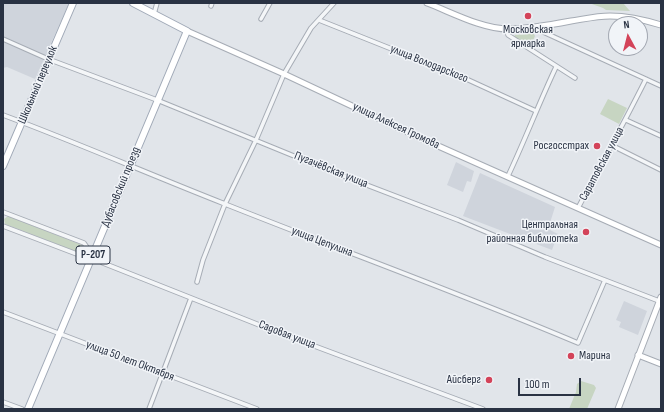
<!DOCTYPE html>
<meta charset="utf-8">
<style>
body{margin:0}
#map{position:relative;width:664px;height:412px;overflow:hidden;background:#e1e5ea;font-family:"Sofia Sans Condensed",sans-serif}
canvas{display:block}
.frame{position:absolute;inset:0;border:4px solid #293243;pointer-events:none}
.north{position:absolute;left:608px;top:16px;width:40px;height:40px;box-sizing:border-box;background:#f1f4f8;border:1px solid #a1a6b0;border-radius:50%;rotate:353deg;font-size:11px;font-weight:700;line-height:16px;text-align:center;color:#293243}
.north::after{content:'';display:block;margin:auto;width:14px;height:18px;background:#d34359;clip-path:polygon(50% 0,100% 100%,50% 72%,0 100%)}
.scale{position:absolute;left:518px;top:378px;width:63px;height:18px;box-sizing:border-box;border:2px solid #293243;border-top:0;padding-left:5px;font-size:12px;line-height:14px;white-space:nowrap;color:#293243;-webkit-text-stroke:3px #f1f4f8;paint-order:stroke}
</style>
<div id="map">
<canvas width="664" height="412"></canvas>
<div class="frame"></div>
<div class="north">N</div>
<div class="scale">100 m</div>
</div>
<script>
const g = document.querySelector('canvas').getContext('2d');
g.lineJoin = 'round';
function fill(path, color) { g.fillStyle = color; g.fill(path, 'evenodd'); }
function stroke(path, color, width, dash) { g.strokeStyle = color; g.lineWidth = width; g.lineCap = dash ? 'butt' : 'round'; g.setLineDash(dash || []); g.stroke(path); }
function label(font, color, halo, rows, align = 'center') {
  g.font = font + ' "Sofia Sans Condensed",sans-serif'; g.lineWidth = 3; g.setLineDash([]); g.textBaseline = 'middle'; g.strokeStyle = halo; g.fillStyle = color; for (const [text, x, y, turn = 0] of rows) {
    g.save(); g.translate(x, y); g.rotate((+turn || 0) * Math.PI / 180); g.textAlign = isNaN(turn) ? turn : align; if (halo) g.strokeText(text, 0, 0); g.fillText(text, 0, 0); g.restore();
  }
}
fill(new Path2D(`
 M3,3h66l-34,76 -28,-12 -4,1z
 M456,162l18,9 -3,11 -4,-1 -4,11 -16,-7z
 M480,173l75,34 -7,22 10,5 -6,16 -89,-34z
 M624,301l23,10 -9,24 -19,-8 2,-5 -5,-2z`), '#cfd4dc');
fill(new Path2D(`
 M589,3h34l7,8 -24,-1 -3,-2z
 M533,33l2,3 -5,11 -16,-10 1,-2z
 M608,99l19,9 -8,16 -19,-10z
 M8,216l74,29 2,4 -4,4 -75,-29 -1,-5z
 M581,381l13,4 2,3 -9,21h-18l7,-17 1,-8z`), '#c7d5c2');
const street = new Path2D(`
 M211,6l1,-3
 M154,14l3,-11
 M261,19l9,-16
 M319,20l143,57 74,34
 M541,27v4l120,55
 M506,29l2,6 67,43
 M3,39l45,20 109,41 181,74 120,46 87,37 114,44
 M3,115c75,28 148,60 222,89 118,47 237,90 353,139l27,-63
 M626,120l35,16
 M611,145l50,25
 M508,176c17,-36 31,-73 48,-109
 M578,208c23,-43 46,-85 68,-129
 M3,212l81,31 9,13
 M3,226l79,30h11l10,7 174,69 206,77
 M197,282l6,-22 22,-56 31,-64 28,-66 27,-46 23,-25
 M3,312l254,97
 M3,402l19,7
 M149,409l42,-111`);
const secondary = new Path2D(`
 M427,3c24,9 55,26 81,26 21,0 42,-4 63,-8 13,-2 26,-5 39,-5 17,0 35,4 51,9
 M187,31l97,43 134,63 243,108
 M638,355l23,9
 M618,409l43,-112`);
const primary = new Path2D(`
 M3,166l70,-163
 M28,409l159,-378 -54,-28`);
stroke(street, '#a6acb5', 5.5);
stroke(secondary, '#a6acb5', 7);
stroke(primary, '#a0a9b7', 8);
stroke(street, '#f4f6f8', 3.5);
stroke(secondary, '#fff', 5);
stroke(primary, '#fff', 6);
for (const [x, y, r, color] of [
 [528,16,4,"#d34359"],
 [597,146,4,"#d34359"],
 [586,232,4,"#d34359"],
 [571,356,4,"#d34359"],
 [489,380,4,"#d34359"]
]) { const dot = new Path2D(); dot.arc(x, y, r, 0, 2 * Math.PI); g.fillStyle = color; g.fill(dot); stroke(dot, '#f1f4f8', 1.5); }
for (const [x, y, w] of [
 [93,255,34]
]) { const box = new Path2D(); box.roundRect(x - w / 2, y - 9, w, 18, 3); g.fillStyle = '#f1f4f8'; g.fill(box); stroke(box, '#293243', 1); }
label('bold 11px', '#293243', null, [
 ["Р-207",93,255]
]);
label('12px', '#293243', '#f1f4f8', [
 ["Московская",528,30,"center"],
 ["ярмарка",528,44,"center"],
 ["Росгосстрах",589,146],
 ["Центральная",578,225],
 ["районная библиотека",578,239],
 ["Марина",579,356,"left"],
 ["Айсберг",481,380]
], 'right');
label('12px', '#293243', '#f1f4f8', [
 ["улица Володарского",429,64,22],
 ["Школьный переулок",38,85,-67],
 ["улица Алексея Громова",396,126,25],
 ["Саратовская улица",602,164,-62],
 ["Пугачёвская улица",331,170,22],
 ["Дубасовский проезд",121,187,-68],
 ["улица Цепулина",322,242,21],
 ["Садовая улица",287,335,21],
 ["улица 50 лет Октября",130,361,21]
]);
</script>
